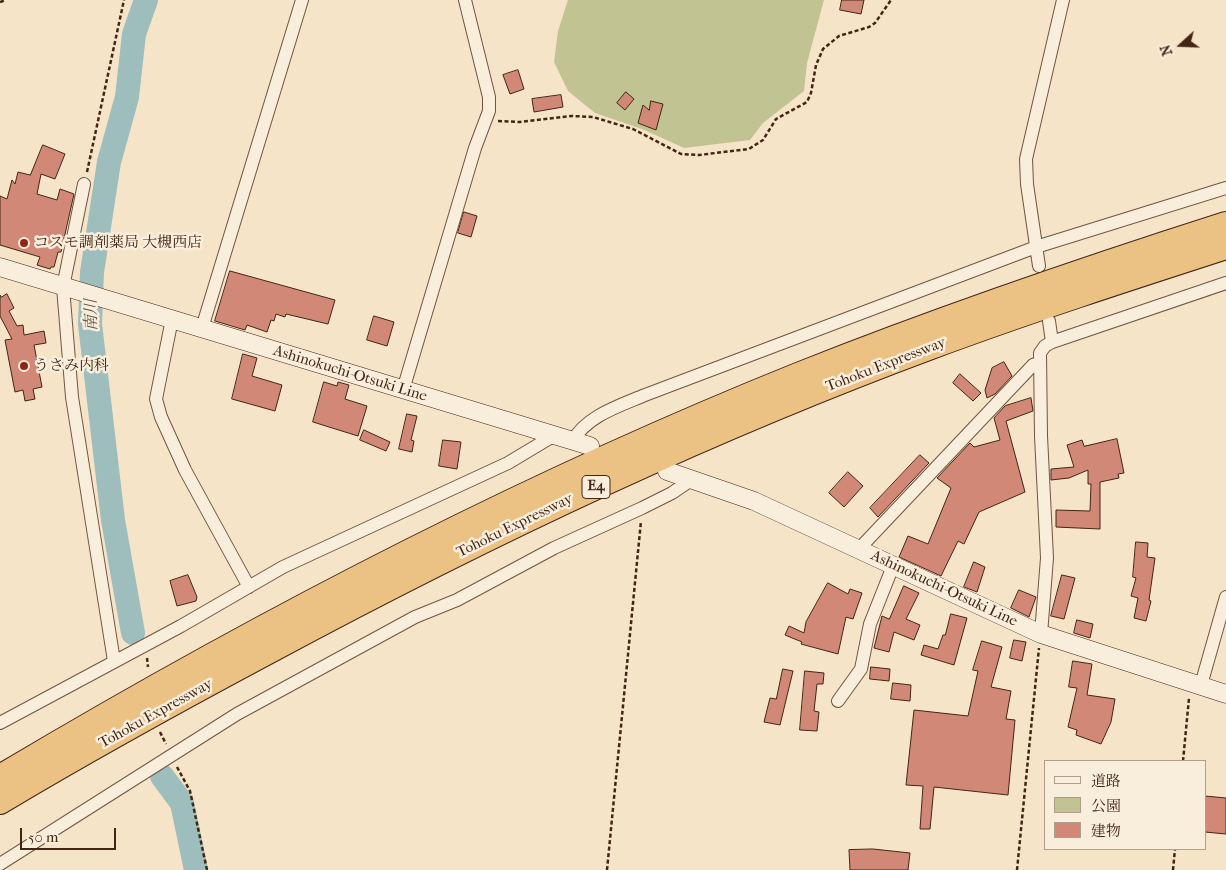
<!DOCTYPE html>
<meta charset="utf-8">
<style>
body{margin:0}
#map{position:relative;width:1226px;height:870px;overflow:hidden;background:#f6e4c9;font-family:"IM FELL French Canon","Noto Serif JP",serif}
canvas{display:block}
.legend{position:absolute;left:1044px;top:760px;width:162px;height:90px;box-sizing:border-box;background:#f9eddc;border:1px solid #b09d8c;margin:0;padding:6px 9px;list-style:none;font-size:15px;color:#422514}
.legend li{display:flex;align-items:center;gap:10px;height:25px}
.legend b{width:25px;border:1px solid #b09d8c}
.north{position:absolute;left:1156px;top:20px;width:50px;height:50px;-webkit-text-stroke:4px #f9eddc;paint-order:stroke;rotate:250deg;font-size:14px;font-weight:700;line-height:20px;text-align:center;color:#422514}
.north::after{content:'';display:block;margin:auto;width:18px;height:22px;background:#422514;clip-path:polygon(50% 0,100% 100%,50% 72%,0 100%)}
.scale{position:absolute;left:20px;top:828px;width:96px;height:22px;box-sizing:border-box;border:2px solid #422514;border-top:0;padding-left:6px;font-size:15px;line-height:18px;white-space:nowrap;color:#422514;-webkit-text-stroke:4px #f9eddc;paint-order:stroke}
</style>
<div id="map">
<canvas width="1226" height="870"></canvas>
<ul class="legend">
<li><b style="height:6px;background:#f9eddc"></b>道路</li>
<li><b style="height:14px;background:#c1c393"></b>公園</li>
<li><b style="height:14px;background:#d28876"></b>建物</li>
</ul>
<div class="north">N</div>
<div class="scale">50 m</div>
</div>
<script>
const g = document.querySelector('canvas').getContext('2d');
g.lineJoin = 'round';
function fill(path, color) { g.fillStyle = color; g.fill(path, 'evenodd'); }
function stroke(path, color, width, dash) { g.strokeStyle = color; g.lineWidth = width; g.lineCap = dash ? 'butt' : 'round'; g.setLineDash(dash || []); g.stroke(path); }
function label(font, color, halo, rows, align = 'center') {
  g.font = font + ' "IM FELL French Canon","Noto Serif JP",serif'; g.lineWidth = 5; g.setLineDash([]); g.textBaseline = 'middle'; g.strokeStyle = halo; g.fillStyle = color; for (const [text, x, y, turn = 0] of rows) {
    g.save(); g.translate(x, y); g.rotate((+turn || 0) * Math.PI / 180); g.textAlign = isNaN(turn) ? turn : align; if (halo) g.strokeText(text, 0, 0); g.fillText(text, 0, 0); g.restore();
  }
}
fill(new Path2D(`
 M568,0h256l-17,63 -3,28 -41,32 -13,17 -66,8 -42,-19 -47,-16 -27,-22 -14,-29 4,-31z`), '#c1c393');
stroke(new Path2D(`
 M133,633l-20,-113 -23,-196 2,-52 17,-110 18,-65 7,-63 12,-34
 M162,776l20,27 14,67`), '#9ebdbd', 24);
const building = new Path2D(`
 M842,0h22l-3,14 -21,-4z
 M518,70l6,19 -14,5 -7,-19z
 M626,92l8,7 -9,11 -8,-7z
 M561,95l2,12 -29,5 -2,-13z
 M651,101l12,3 -7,26 -18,-7 5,-18 6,5z
 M43,145l22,9 -10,25 -14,-5 -4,20 20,6 3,-11 14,5 -13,58h-3l-4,15h-3l-1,2 -13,-4 3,-8 -40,-12v-49l7,3 5,-19 3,4 3,-12 12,3z
 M464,212l13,4 -6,21 -13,-4z
 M230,271l105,29 -7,24 -42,-10 -1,3 -9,-3 -2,7 -3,-1 -4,12 -20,-7 -2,5 -30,-9z
 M7,294l7,14 -5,3 8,15 6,-1 1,10 20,-4 2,12 -12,2 8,42 -9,2 2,10 -10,2 -2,-11 -8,2 -10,-52 7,-1 -12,-23v-21l1,2z
 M374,316l20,6 -7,24 -20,-6z
 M243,354l14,4 -5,18 30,9 -7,26 -43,-12z
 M1004,362l8,14 -17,18 -8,4 -2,-8 7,-22z
 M960,374l21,19 -8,8 -20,-18z
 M324,382l13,4 1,-4 11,3 -4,14 22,7 -9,30 -45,-14z
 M1031,398l2,13 -27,10 19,71 -46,20 -15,32 -6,-3 -17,35 -42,-19 9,-21 20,8 23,-56 -14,-10 33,-35 4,4 26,-7 -6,-22 11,-12z
 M407,414l10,2 -6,24 3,1 -2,11 -13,-3z
 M364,430l26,12 -4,9 -26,-11z
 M1117,439l7,34 -6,1 1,4 -19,4v47l-44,-2v-17l34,1 1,-27h-3v-14l-19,8 -18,2v-11l23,-2 -7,-22 15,-5 2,6z
 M443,440l18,2 -4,27 -18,-3z
 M920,455l9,8 -51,54 -8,-9z
 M848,472l15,14 -19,21 -15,-14z
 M1136,542l12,1 -1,14 8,1 -6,42 2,1 -5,20 -12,-3 4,-20 -7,-2 5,-18 -3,-1z
 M974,562l11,5 -8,25 -13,-5z
 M188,575l9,22 -1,4 -19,5 -7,-25z
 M1062,575l13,3 -11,41 -13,-3z
 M828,583l20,11 2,-5 12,4 -9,26 -7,-2 -8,37 -37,-10 1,-2 -17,-7 4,-9 15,7 2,-11z
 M904,586l15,7 -13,26 14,6 -6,15 -20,-8 -5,20 -15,-4 8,-32 7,3z
 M1019,590l17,7 -7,20 -18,-9z
 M951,614l16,4 -13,47 -33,-10 3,-10 14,4 5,-14h2z
 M1077,620l16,4 -3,14 -16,-5z
 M1014,640l12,2 -4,19 -12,-3z
 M982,641l20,6 -11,40 20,4 -5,28 9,1 -7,75 -74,-8 -4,42h-10l3,-43 -17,-1 8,-75 54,6 10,-45 -5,-1z
 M1073,661l19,3 -5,31 28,4 -4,23 -10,22 -25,-9 1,-5 -9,-3 9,-39 -8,-1z
 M871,667l19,2 -1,12 -19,-2z
 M783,669l10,2 -13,54 -16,-3 6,-24 6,1z
 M805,671l19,2 -1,11h-6l-3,27 5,1 -2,19 -17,-1z
 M893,683l18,2 -1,16 -19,-2z
 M1205,796l21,2v36l-21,-2z
 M873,849l37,4 -2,17h-58l-1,-20z`);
fill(building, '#d28876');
stroke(building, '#422514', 1);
const minor = new Path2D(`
 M84,184l-21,103 9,110 42,264
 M1039,266l-12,-82 -1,-25 37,-159
 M172,319l-16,80 5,18 24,53 64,117
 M1049,321l3,21
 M202,328l100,-328
 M403,390l72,-242 14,-37v-14l-24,-97
 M572,442c14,-26 47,-36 73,-47l391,-148 190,-59
 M858,550l175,-185 6,-2
 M1041,634l6,-76 -6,-122 -1,-83 5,-7 7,-4 174,-59
 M1201,685l25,-88
 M838,701l23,-32 9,-45 23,-58
 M0,723l181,-97 102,-59 225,-104 45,-27
 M0,864l237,-150 178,-97 42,-17 97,-52 88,-40 30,-15 19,-13`);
const secondary = new Path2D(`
 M0,267l590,179
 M667,471l87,30 287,133 185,60`);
const motorway = new Path2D(`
 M0,777c255,-152 522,-291 798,-402 141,-56 284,-105 428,-151
 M0,802c87,-52 176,-101 266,-149 215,-116 436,-221 665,-306 97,-36 196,-68 295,-100`);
stroke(minor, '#6f5541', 14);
stroke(secondary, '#422514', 19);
stroke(motorway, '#422514', 26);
stroke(new Path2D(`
 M0,2l6,-2
 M498,121l22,1 52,-6 21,1 40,12 48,25 18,1 50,-6 14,-9 13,-21 31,-17 4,-9 5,-28 7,-16 16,-13 30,-9 6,-4 16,-23
 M87,172l37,-172
 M147,658l1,9
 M160,732l6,12
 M1183,761l6,-63
 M177,767l13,24 17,79
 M607,870l34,-349
 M1017,870l22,-222
 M1173,870l2,-21`), '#422514', 2.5, [4, 2.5]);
stroke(minor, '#f9eddc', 12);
stroke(secondary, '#f9eddc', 18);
stroke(motorway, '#ebc284', 24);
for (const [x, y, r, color] of [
 [24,243,5,"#8f2418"],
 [24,366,5,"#8f2418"]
]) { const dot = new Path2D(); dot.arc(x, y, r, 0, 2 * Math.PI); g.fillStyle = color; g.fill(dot); stroke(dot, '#f9eddc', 2); }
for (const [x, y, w] of [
 [596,487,28]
]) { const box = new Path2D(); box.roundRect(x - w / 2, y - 11.5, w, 23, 4); g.fillStyle = '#f9eddc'; g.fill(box); stroke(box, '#422514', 1); }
label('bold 14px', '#422514', null, [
 ["E4",596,487]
]);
label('15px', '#422514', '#f9eddc', [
 ["コスモ調剤薬局 大槻西店",34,243],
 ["うさみ内科",34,366]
], 'left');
label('15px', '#422514', '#f9eddc', [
 ["Tohoku Expressway",886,365,-21],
 ["Ashinokuchi-Otsuki Line",350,374,17],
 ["Tohoku Expressway",515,526,-26],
 ["Ashinokuchi-Otsuki Line",944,589,25],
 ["Tohoku Expressway",156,714,-29]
]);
label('italic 16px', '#594b3e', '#f9eddc', [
 ["南川",92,315,-91]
]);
</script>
